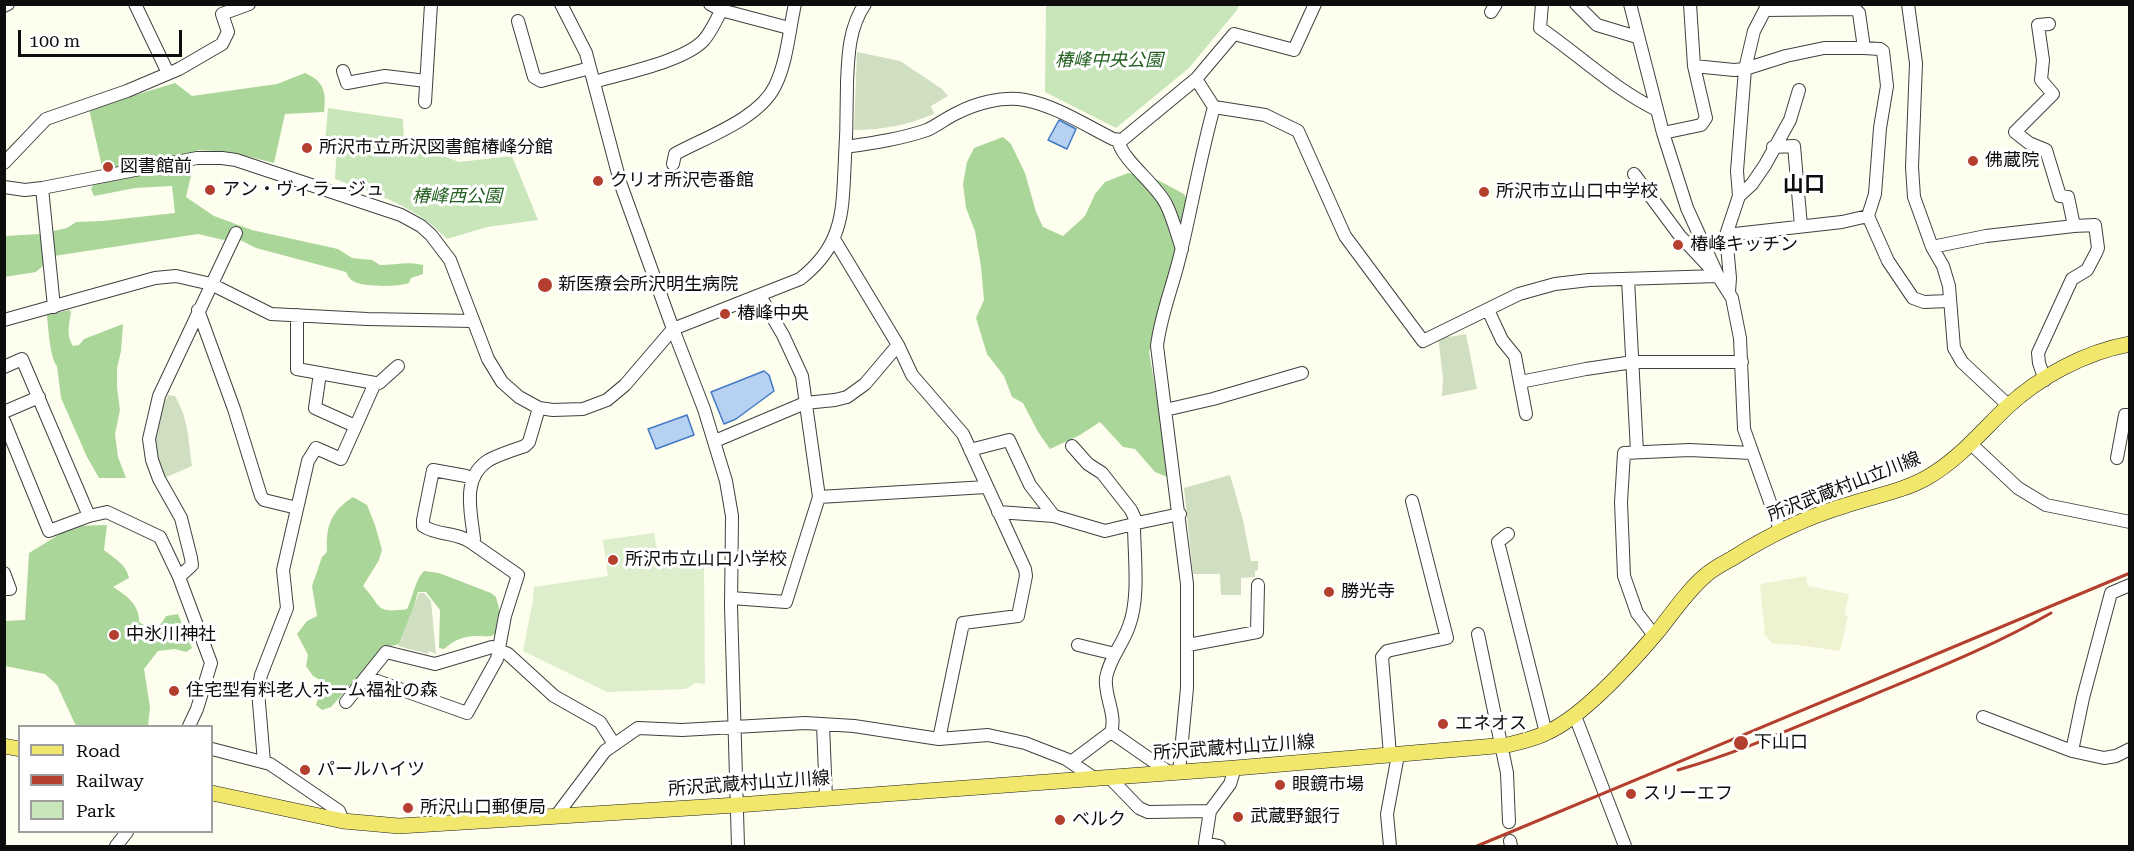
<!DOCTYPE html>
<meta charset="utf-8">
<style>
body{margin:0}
#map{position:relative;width:2134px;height:851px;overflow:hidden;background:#fefeef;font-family:"Roboto Serif",serif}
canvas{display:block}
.frame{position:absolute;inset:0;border:6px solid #0d0d0d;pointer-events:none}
.legend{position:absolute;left:18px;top:725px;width:195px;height:108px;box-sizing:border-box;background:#fff;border:2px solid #9e9e9e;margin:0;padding:8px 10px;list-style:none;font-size:18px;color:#0d0d0d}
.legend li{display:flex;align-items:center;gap:12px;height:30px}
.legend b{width:30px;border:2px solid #9e9e9e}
.scale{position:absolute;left:18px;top:30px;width:164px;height:27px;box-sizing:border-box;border:3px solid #0d0d0d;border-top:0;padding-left:8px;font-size:18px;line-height:21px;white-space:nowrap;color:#0d0d0d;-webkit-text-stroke:4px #fff;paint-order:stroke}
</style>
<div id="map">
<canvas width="2134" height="851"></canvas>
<div class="frame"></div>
<ul class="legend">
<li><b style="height:8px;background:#f0e76c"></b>Road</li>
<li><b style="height:8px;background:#b53f2e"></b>Railway</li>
<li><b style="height:16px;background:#c9e6ba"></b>Park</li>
</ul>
<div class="scale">100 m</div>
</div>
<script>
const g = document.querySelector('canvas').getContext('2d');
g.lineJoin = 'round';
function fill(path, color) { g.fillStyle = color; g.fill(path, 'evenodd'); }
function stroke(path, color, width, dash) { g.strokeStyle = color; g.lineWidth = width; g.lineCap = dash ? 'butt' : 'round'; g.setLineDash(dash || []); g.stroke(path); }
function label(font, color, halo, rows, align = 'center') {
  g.font = font + ' "Roboto Serif","Noto Sans JP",serif'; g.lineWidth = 6; g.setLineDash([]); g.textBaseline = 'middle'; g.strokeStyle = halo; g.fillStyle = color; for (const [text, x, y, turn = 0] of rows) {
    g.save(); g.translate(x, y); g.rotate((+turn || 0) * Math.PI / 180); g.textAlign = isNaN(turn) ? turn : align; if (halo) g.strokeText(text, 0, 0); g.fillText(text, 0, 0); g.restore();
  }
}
fill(new Path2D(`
 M1806,576l2,10 41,8 -5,21 4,1 -8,35 -42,-6 -25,-1 -8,-9 -5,-51z`), '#eff2d0');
fill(new Path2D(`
 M1046,5v-1l193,1 -2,5 -48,58 -73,60 -71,-36z
 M328,108l75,11 1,22 55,21 53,-6 26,64 -51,7 -40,12c-32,-34 -70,-44 -112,-60l2,-34 -12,-3z`), '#c9e6ba');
fill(new Path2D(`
 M305,73c20,9 21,19 19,39l-39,2 -11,49 -44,-11 -33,-2 -11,47 28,19 38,14 86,19 14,9 20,2 8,5c14,0 29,-4 43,0v9l-12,4 -2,5c-11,4 -43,4 -54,-1 -5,-2 -7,-6 -9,-10l-90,-24 -26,-13 -6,5 -26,-6 -144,22 -18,16 -32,5v-41l36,-2 27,-6 9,-6 26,-1 73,-8 -3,-27 -37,2 -41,8 -3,-7 11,-22 -13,-58 86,-26 17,13 85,-12z
 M1003,137l8,7 14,29 11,39 7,15 20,9 22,-20 10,-22 10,-12 23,-9 24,4 32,17 7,14 -42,144 13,76 13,52 -20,-8 -20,-23 -12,-2 -23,-25 -20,13 -30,14 -12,-17 -15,-29 -11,-6 -8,-21 -17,-22 -11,-36 8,-18 -3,-33 -6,-36 -9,-23 -3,-24 4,-22 7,-14z
 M69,310l2,2c-2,13 -5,23 2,34l6,-1 5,-6 39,-15 -2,27 -4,17v19l3,23 -5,24 3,23 8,21h-27l-12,-21 -26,-59 -4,-32c-7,-8 -9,-40 -10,-51z
 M353,497l14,8 8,20 7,25 -3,10 -16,26c19,20 11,28 44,23 6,-12 8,-29 17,-38l15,2 52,20 5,4 4,15 -3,7c2,6 2,14 -6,17 -4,1 -11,0 -15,0 -13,0 -23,5 -32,13l-5,-1 1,-38 -14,-18h-8l-12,42 -7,10 -15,4 -53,59 -9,3 -6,-5 7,-23 -10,-6 -7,-10 2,-11 -11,-21 10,-13 10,-5 -5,-30 10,-29 5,-5c-1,-26 3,-40 26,-55z
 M107,525l-3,25c10,8 23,15 25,28l-16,9c13,8 27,18 26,35 14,9 19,8 27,-6l12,-2 14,34 -6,4 -11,-3 -17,2 -14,18 6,38 -2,19h-72l-19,-41 -12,-11 -40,-8 -1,-45 21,-1 4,-67 44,-27z`), '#abd69a');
fill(new Path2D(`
 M857,52l43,9 42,28 6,7 -17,10 3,8c-27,11 -51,16 -80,16z
 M1446,332l2,5 18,-3 11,55 -35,7 1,-17 -5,-43z
 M168,395l7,1c14,24 13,43 17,70l-30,13 -9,-29 10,-51h4z
 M1230,475l13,45 8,41h7v9l-3,1v6l-14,1v17h-20l-1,-21h-27l-9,-86z
 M419,593h5l7,8 5,53 -7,-3 -1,3 -30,-8z`), '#d0dfc1');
fill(new Path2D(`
 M654,533l6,34 44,-7 1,124 -10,-1 -9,6 -79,3 -84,-41 10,-51 1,-13 74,-11 -5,-36z`), '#dceecb');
const water = new Path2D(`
 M1059,120l17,9 -9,20 -19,-9z
 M764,371l5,4 5,16 -38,28 -12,5 -13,-32z
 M687,415l7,20 -38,14 -8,-20z`);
fill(water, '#b6d1f2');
stroke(water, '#427ac5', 1.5);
const minor = new Path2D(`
 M135,4l33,69
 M561,4l25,49 35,132 52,144 31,80 22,72 6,35 -1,90 7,240
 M710,4l11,6 68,18
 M1542,4l-2,24c39,27 74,61 117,82
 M1576,4l21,21 40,12
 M1630,4l33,129 24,75 31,68 14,22 8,40 4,91 36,101
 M1908,4l8,59 -4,104 2,30 18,50 11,19 6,20 5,62 8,14 47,44
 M4,6l4,-2
 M1765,10l90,-1 4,4 5,35
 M1491,12l5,-8
 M518,21l16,56 7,4 49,-13
 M1694,66l40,4 11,-1 41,-13 38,-8h40l16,1 3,2 4,35 -7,42 -5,66 -7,22
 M343,71l4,12 38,-7 41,5
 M594,82c29,-9 88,-20 109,-41 9,-10 15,-24 21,-37
 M425,102l6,-98
 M1214,107l51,8 33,16 47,105 78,105 96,-47 36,-10 34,-4 129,-4
 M1663,133l38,-8 5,-7 -12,-52 -4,-62
 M1118,140c3,19 38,44 48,64 7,14 11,30 16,45
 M846,147c27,-4 55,-8 81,-17 9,-4 18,-11 28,-16 21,-11 47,-18 70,-14 31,6 60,25 88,39l9,1 74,-61 38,-45 60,16 21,-46
 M1773,147l21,-1 7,80
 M4,163l42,-44 81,-28 52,-22 43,-25 6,-12 -6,-18 27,-10
 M673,164l2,-10c31,-17 84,-35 100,-68 12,-24 14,-55 20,-82
 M1634,174l46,62 31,33
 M4,187l21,3 17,-2 155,-30h25l14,2 165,55 20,11 10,9 19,25 38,99 14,23 17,15 20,11 14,2 30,-1 24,-9 18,-15 48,-56 127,-50c14,-11 27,-25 34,-42 8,-18 9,-38 10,-58 2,-32 3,-64 3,-96 1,-27 2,-56 18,-79
 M42,188l12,119
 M1739,196l13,-12 13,-19 25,-45 9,-30
 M1726,235l116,-13 26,-6 20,45 25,37 11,4 25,-1
 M1932,247l54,-11 88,-10 -6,-29 -8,-1 -14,-46 -17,-7 -14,-11 38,-38 -12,-14 2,-20 -5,-35 11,-1
 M1628,279l9,173
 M1729,292l1,-14 -4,-43 13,-39 -2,-25 8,-102 9,-38 14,-27
 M198,310l36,99 27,87 3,4 33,8
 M1488,310l14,30 13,16 11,58
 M4,320l151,-42 21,-2 35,8 60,30 96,5 106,2
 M898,345l14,30 51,59 62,135 1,7 -8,40 -55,7 -24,116
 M4,367l18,-8 67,157
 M320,373l-5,35 40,18
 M2045,380l-6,-17 -1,-10 34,-74 15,-9 9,-17 2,-5 -3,-23 -21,1
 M1520,382l66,-13 47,-7h109
 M375,383h4l19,-17
 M1165,410l48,-11 89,-26
 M4,412l35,-15
 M4,421l45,110 40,-15 18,-4 53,25 19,40
 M715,441l90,-38 30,-3 12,-3 18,-13 33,-39 -64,-106
 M1971,444l47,44 28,17 84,17
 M970,450l39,-10 21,45 24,31 51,15 29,-7
 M2117,458l8,-43h5
 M819,497l167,-10
 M998,512l56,4
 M1137,523l43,-9
 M1508,534l-10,8 48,191
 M472,543c-14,-11 -34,-7 -49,-17v-6l10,-50 33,6 7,3
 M4,573l6,16h-6
 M731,598l55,4 33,-105 -17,-121 -19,-41 -23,-39
 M1478,634l29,139 2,49
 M1654,635l-17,-22 -13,-37 -3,-74 3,-49 65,-3 63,3
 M1078,645l37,9
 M1188,645l69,-13 1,-47
 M366,677l101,36 30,-54 8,-43 13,-41 -46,-32 2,-4c-3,-27 -13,-62 15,-79 11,-6 24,-10 36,-14l4,-4 10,-34
 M346,702l40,-50 49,12 57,-17 16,7 46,42 46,26 14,22
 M1575,716l50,130
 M1983,717l89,34 32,7 12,-2 14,-7
 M823,725l3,73
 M189,726l8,-17 14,-46 -32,-86 13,-12 -1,-7 -10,-40 -22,-39 -7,-19 -3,-21 10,-43 77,-163
 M1111,732l59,41
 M212,749l58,15 69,47 4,10
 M2072,751l11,-53 28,-105 19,-8
 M1390,755l-8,-98 5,-6 60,-13 -35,-137
 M264,762l-6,-71 3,-16 26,-67 -4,-38 25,-109 8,-13 25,11 34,-76 -78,-14v-54
 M1071,762l40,-30c6,-17 -7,-36 -5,-54 3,-19 17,-34 23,-52 11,-29 5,-71 5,-102l3,-1 -6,-13 -29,-37 -14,-9 -16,-18
 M1179,772l8,-84v-104l-30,-238c4,-34 18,-65 25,-99 11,-47 19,-93 32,-140l-18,-28
 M1109,777l30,31 9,4 62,-1
 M556,816l49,-65 33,-23 44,2 123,-7 49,3 85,13 49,-4 37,8 41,16 28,19
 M1510,841l1,5
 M116,846l11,-14
 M1219,846l-14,-3 5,-32 20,-27 5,-16
 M1390,846l-3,-32 11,-59`);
const major = new Path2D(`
 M4,746l16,3
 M212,793l131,28 56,5 338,-21 498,-37 272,-23c13,-3 27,-6 39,-12 38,-17 86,-71 113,-103 15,-19 29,-40 47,-55 8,-7 18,-12 27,-17 36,-23 73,-41 114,-53 27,-9 57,-14 81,-28 31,-18 53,-45 78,-69 33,-31 79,-56 124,-64`);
stroke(minor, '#404040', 14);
stroke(major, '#1e1e1e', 16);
stroke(minor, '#fff', 12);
stroke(major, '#f0e76c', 15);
stroke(new Path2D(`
 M1678,770c63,-18 122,-45 183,-70 64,-27 129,-52 190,-87
 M1477,846c218,-90 434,-183 653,-273`), '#b53f2e', 3);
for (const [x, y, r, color] of [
 [307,148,6,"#b53f2e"],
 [1973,161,6,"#b53f2e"],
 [108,167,6,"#b53f2e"],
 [598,181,6,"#b53f2e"],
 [210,190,6,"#b53f2e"],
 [1484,192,6,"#b53f2e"],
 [1678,245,6,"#b53f2e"],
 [545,285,8,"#b53f2e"],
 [725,314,6,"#b53f2e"],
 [613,560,6,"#b53f2e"],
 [1329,592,6,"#b53f2e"],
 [114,635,6,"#b53f2e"],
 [174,691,6,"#b53f2e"],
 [1443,724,6,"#b53f2e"],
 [1741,743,8,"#b53f2e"],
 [305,770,6,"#b53f2e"],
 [1280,785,6,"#b53f2e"],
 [1631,794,6,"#b53f2e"],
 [408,808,6,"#b53f2e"],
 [1238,817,6,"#b53f2e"],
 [1060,820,6,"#b53f2e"]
]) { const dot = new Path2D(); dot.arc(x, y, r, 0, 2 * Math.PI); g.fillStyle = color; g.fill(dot); stroke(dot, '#fff', 2); }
label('italic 18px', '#246121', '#fff', [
 ["椿峰中央公園",1109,61],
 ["椿峰西公園",457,197]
]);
label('18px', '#0d0d0d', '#fff', [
 ["所沢市立所沢図書館椿峰分館",319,148],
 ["佛蔵院",1985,161],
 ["図書館前",120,167],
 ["クリオ所沢壱番館",610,181],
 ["アン・ヴィラージュ",222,190],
 ["所沢市立山口中学校",1496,192],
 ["椿峰キッチン",1690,245],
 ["新医療会所沢明生病院",558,285],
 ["椿峰中央",737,314],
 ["所沢市立山口小学校",625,560],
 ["勝光寺",1341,592],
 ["中氷川神社",126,635],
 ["住宅型有料老人ホーム福祉の森",186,691],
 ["エネオス",1455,724],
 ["下山口",1754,743],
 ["パールハイツ",317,770],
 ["眼鏡市場",1292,785],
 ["スリーエフ",1643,794],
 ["所沢山口郵便局",420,808],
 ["武蔵野銀行",1250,817],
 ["ベルク",1072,820]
], 'left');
label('18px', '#0d0d0d', '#fff', [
 ["所沢武蔵村山立川線",1844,487,-21],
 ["所沢武蔵村山立川線",1234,748,-4],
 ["所沢武蔵村山立川線",749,784,-4]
]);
label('bold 21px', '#0d0d0d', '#fff', [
 ["山口",1804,185]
]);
</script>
